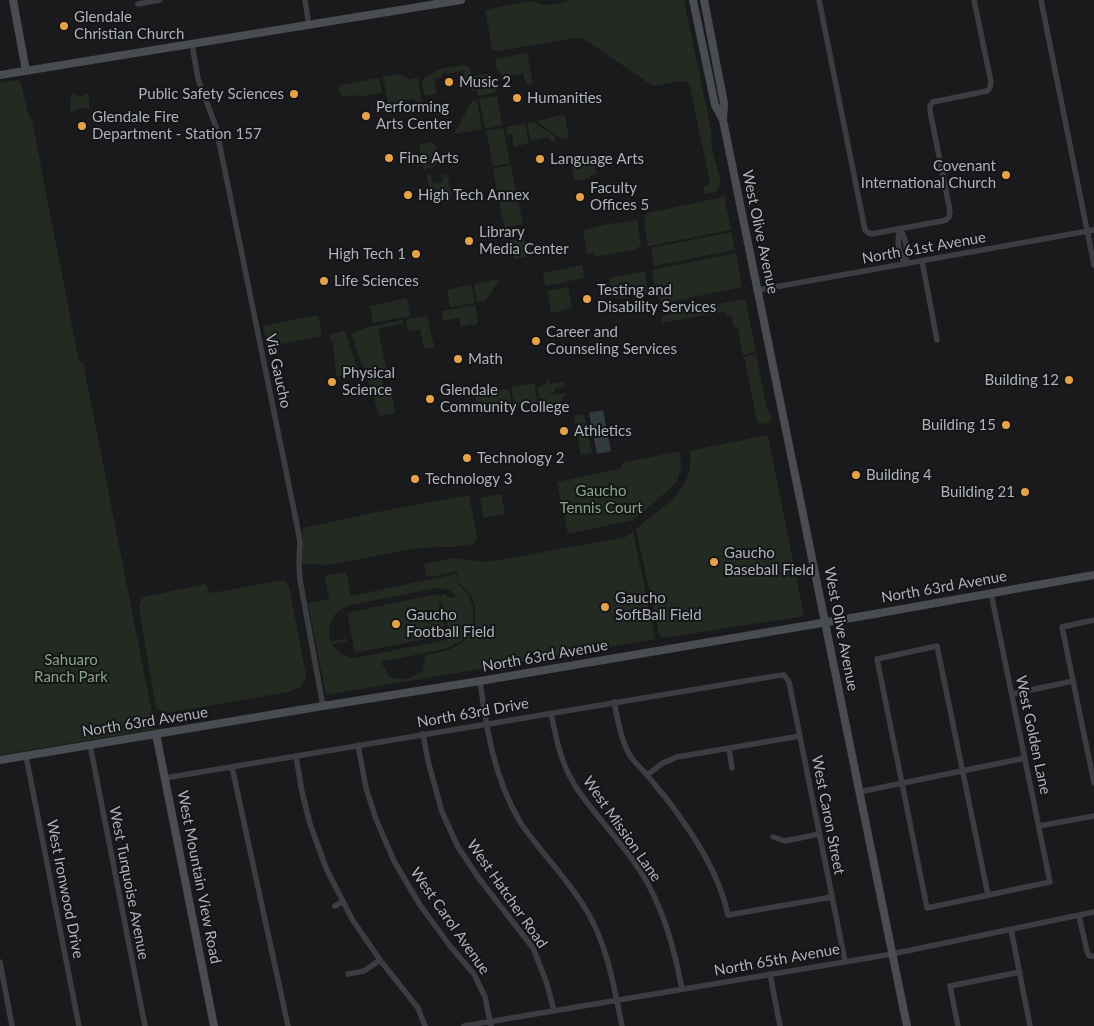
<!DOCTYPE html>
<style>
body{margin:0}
canvas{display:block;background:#1a1a1c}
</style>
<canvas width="1094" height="1026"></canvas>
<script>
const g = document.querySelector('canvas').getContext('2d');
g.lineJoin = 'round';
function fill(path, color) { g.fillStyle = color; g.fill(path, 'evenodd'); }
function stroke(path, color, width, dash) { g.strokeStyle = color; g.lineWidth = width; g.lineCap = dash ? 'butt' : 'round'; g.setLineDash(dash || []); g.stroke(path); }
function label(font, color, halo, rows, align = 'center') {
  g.font = font + ' Lato,sans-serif'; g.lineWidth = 4; g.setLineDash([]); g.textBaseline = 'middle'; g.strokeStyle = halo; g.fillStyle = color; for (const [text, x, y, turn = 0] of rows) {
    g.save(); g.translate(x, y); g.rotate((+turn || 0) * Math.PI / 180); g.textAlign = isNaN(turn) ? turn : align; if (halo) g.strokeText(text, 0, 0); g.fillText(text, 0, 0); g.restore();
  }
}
fill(new Path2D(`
 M572,0h112l27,130 1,18 8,31 -1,10 -4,3 -12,2 1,-7 5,-2 1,-3 -20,-94 -3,-6 -5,-1 -29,5 -69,-47 -8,-1 -79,13 -3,-1 -2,-2 -7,-38 45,-9 16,4 16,-2z
 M527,53l6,30 -5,2 -4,-7 -1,-5 -19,4 -7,-7 -2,-11z
 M463,65l7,3 4,22 -4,1 -4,-7 -3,-13 -17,3 -1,-6z
 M444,68l1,5 -4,1 1,3 -8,2 3,15 -13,2 -2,-15 2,-1v-3c8,-2 11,-7 20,-9z
 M492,73l4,19 -18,4 -4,-20z
 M398,74l10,4v2l10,-2 5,28 -7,1 -2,-8 -26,4 -5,-26z
 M379,78l3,14 -24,5 -1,-2 -14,2c-4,-3 -5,-8 -3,-12z
 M17,80l3,1 1,2 6,28 5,10 47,241h4l72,367 -155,26v-672z
 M72,93l9,4 8,-4v17c-7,-5 -12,-1 -18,3l-1,-9z
 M497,96l5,29 -17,4 -6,-30z
 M477,100l5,29 -28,5 18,-33z
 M562,115l3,1 4,21 -7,2 -26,-18z
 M533,122l22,14v5h-5v-2l-3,-2 -16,4 -4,-18z
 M525,123l4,20 -15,4 -2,-13 -5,1 -1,-8z
 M503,128l7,35 -17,3 -7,-35z
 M431,142l3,3h2l3,15 -4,6 -11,4 -5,-25z
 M594,161l3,13 -7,2v2l-15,3 -3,-15z
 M511,165l5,27 -14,4 -4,-1 -5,-26z
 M430,172l3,12 10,-2 -1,-7 5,-1 5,22 -21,4 -4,-24z
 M517,195l6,29 -18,4 -6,-26 2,-1v-2z
 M724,195l7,35 -83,16 -4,-27 4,-6 71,-15z
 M637,220l4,26 -3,1 -1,2 -42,8 -1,-5 -7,2 -4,-24 30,-7 3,1z
 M731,232l4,18 -81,16 -3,-18z
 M524,238l3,19 -13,2 -4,-18z
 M736,253l6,34 -78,16 -5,-4 -1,-7h-2l-4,-22z
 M582,265l2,13 -39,8 -2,-13z
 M641,272h4l3,21 -27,6 -3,-2 -6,-3 -3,-16z
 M500,279l-15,22 -8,1 -3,-18z
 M471,285l4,18 -25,4 -3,-17z
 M568,287l4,21 -21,5 -4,-22z
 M407,298l3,18 -37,7 -3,-17z
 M745,299l11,53 -13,3 -5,-27 -4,-1 -2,-10 -1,-2h-6l1,-4 -64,12 -1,-5 4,-3z
 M475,305l3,18 -5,3 -1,-2 -11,3 -2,-9 -16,3 -1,-10z
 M318,315l4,21 -55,11 -4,-21z
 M427,315l7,32 -10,2 -4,-20 -12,2 -2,-11z
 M403,320v3l-25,6 10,48 -6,2 3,17h7l3,17 -15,3 -29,-83 21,-7z
 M345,331l15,45h-24l-3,-35h-3l-1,-6z
 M756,354l11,55 5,8 -1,2 -2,2v2l-10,1 -3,-7 -12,-60z
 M547,380h2l2,4 13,-2 1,5 -9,1 -4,6 2,1 13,-2 -1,2 -5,4 -1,5 -14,2 -1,-4 -5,1 -3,-16 9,-2z
 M534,383l4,20 -23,5 -4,-21z
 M506,389l3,1 4,18 -34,7 -4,-20z
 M584,414l8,39 -11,2 -7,-39z
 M768,435l36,181 -142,22 -3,-4 -23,-105c20,-18 50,-33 54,-62 1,-5 0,-11 0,-16z
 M676,452h2l2,2 1,13 -4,14 -6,7 -38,32 -65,14 -11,-52 65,-14v-5z
 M501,494l4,20 -21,4 -4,-20z
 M469,495l8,43 -2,4 -3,2 -18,3h-13l-24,1 -89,17 -25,-1 -1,-3 1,-33 74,-16z
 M633,532l22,107 -329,56 -18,-92 21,-4 -4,-23 21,-4 5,24 105,-22 2,10 10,10 5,13v15l-2,7 -8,11 -15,8 -67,14 9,16 18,1 15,-8 2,-16c20,-3 43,-8 49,-31 2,-9 2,-19 -2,-27 -4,-7 -10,-10 -13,-14 -1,-3 -2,-9 -2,-12l-22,5h-9l-2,-12 29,-6 32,4 14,-2 127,-23zM438,588l11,2 7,6 -1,1 -8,1 -1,-4 -8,2 -1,-2 -90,19 8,40 91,-18 -7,-35h2l8,36 -3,4 -91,18c-10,-1 -18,-5 -23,-14l15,-3v-3l-16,4c-6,-16 2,-32 19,-37z
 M283,580l3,2 3,5 17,88c-2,12 -6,13 -18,17l-121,21 -5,-1 -6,-4 -17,-100 2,-8 3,-3 62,-13 2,6 4,3z`), '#222a22');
fill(new Path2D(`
 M603,410l8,41 -14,3 -8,-41z`), '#313a3f');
stroke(new Path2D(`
 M305,0l4,26
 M819,0l46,230 2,2 4,2 71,-13 4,-1 3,-3 1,-6 -20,-100v-5l3,-4 54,-11 3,-3 1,-6 -17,-82
 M1041,0l53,265
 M138,4l22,-4
 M192,44l6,35 18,48 81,398 3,17 -1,22 1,16 23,126
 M900,229c7,12 8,22 5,35
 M900,229c-4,13 -1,23 5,35
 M922,261l15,79
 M758,290l336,-60
 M1094,620l-32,7 32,156
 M480,681c7,51 14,96 40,141 21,31 49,58 68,91 20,35 26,74 34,113
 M1012,694l61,-13
 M614,702c4,19 7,39 17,55 4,6 10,11 15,17 7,8 13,16 20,24 26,34 53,74 62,117l104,-18
 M551,713c5,24 9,47 22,69 5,10 13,19 20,28 19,24 40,47 55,74 18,33 27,69 34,105
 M423,734l5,27 14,51 16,35 20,30 55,71 13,33 8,29
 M90,745l55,281
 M358,745l8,43 10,31 18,42 26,44 30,41 24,28 11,23 6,29
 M729,748l3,20
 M26,756l53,270
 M296,756l6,36 8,32 16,44 26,51 28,41 38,48 7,18
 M232,767l56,259
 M647,775l16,-12 14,-6 123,-21
 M165,778l610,-102 9,-1 5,7 56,279
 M859,792l166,-34
 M1039,826l55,-10
 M773,837l12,4 34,-7
 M988,895l-51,-249 -60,13 50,249 123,-26 -59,-289
 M335,906l7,-4
 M1079,916l8,35 2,5h5
 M1011,929l19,97
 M0,962l12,64
 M348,974l16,-3 16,-11
 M770,974l10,52
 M464,1026l428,-72 202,-42
 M958,1026l-8,-40 70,-14`), '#3b3d41', 5.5);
stroke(new Path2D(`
 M13,0l13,71
 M693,0l22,105 8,15
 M704,0l20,103 -1,17 184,906
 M0,75l461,-75
 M156,734l58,292
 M0,760l323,-54 157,-25 383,-65 231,-41`), '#494c51', 8);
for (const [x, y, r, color] of [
 [64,26,5,"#e6a248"],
 [449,82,5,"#e6a248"],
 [294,94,5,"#e6a248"],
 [517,98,5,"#e6a248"],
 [366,116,5,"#e6a248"],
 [82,126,5,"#e6a248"],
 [389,158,5,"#e6a248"],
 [540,159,5,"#e6a248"],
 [1006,175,5,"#e6a248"],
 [408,195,5,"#e6a248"],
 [580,197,5,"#e6a248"],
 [469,241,5,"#e6a248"],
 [416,254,5,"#e6a248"],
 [324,281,5,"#e6a248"],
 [587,299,5,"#e6a248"],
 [536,341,5,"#e6a248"],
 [458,359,5,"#e6a248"],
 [1069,380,5,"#e6a248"],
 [332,382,5,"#e6a248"],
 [430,399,5,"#e6a248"],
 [1006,425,5,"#e6a248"],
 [564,431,5,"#e6a248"],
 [467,458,5,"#e6a248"],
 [856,475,5,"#e6a248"],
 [415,479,5,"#e6a248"],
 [1025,492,5,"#e6a248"],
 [714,562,5,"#e6a248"],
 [605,607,5,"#e6a248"],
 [396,624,5,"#e6a248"]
]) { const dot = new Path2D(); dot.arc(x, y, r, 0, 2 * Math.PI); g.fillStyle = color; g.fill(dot); stroke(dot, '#151517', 2); }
label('15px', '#adb3ba', '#151517', [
 ["Glendale",74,17],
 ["Christian Church",74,34],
 ["Music 2",459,82],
 ["Public Safety Sciences",284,94,"right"],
 ["Humanities",527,98],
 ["Performing",376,107],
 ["Arts Center",376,124],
 ["Glendale Fire",92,117],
 ["Department - Station 157",92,134],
 ["Fine Arts",399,158],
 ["Language Arts",550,159],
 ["Covenant",996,166,"right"],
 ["International Church",996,183,"right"],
 ["Faculty",590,188],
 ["Offices 5",590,205],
 ["High Tech Annex",418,195],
 ["Library",479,232],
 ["Media Center",479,249],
 ["High Tech 1",406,254,"right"],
 ["Life Sciences",334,281],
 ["Testing and",597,290],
 ["Disability Services",597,307],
 ["Career and",546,332],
 ["Counseling Services",546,349],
 ["Math",468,359],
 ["Physical",342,373],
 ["Science",342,390],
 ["Building 12",1059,380,"right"],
 ["Glendale",440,390],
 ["Community College",440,407],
 ["Building 15",996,425,"right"],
 ["Athletics",574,431],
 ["Technology 2",477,458],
 ["Building 4",866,475],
 ["Technology 3",425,479],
 ["Building 21",1015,492,"right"],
 ["Gaucho",724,553],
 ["Baseball Field",724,570],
 ["Gaucho",615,598],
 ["SoftBall Field",615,615],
 ["Gaucho",406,615],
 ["Football Field",406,632]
], 'left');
label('15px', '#adb3ba', '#151517', [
 ["West Olive Avenue",760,232,78],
 ["North 61st Avenue",924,248,-10],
 ["Via Gaucho",278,371,78],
 ["North 63rd Avenue",944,587,-10],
 ["West Olive Avenue",841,629,79],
 ["North 63rd Avenue",545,656,-10],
 ["North 63rd Drive",473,713,-10],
 ["North 63rd Avenue",145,722,-9],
 ["West Golden Lane",1033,735,78],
 ["West Caron Street",828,815,79],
 ["West Mission Lane",622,829,55],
 ["West Mountain View Road",199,877,79],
 ["West Turquoise Avenue",129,883,79],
 ["West Ironwood Drive",65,889,79],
 ["West Hatcher Road",507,894,55],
 ["West Carol Avenue",450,921,55],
 ["North 65th Avenue",777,960,-10]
]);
label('15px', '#87a486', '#151517', [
 ["Gaucho",601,491],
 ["Tennis Court",601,508],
 ["Sahuaro",71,660],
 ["Ranch Park",71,677]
]);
</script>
